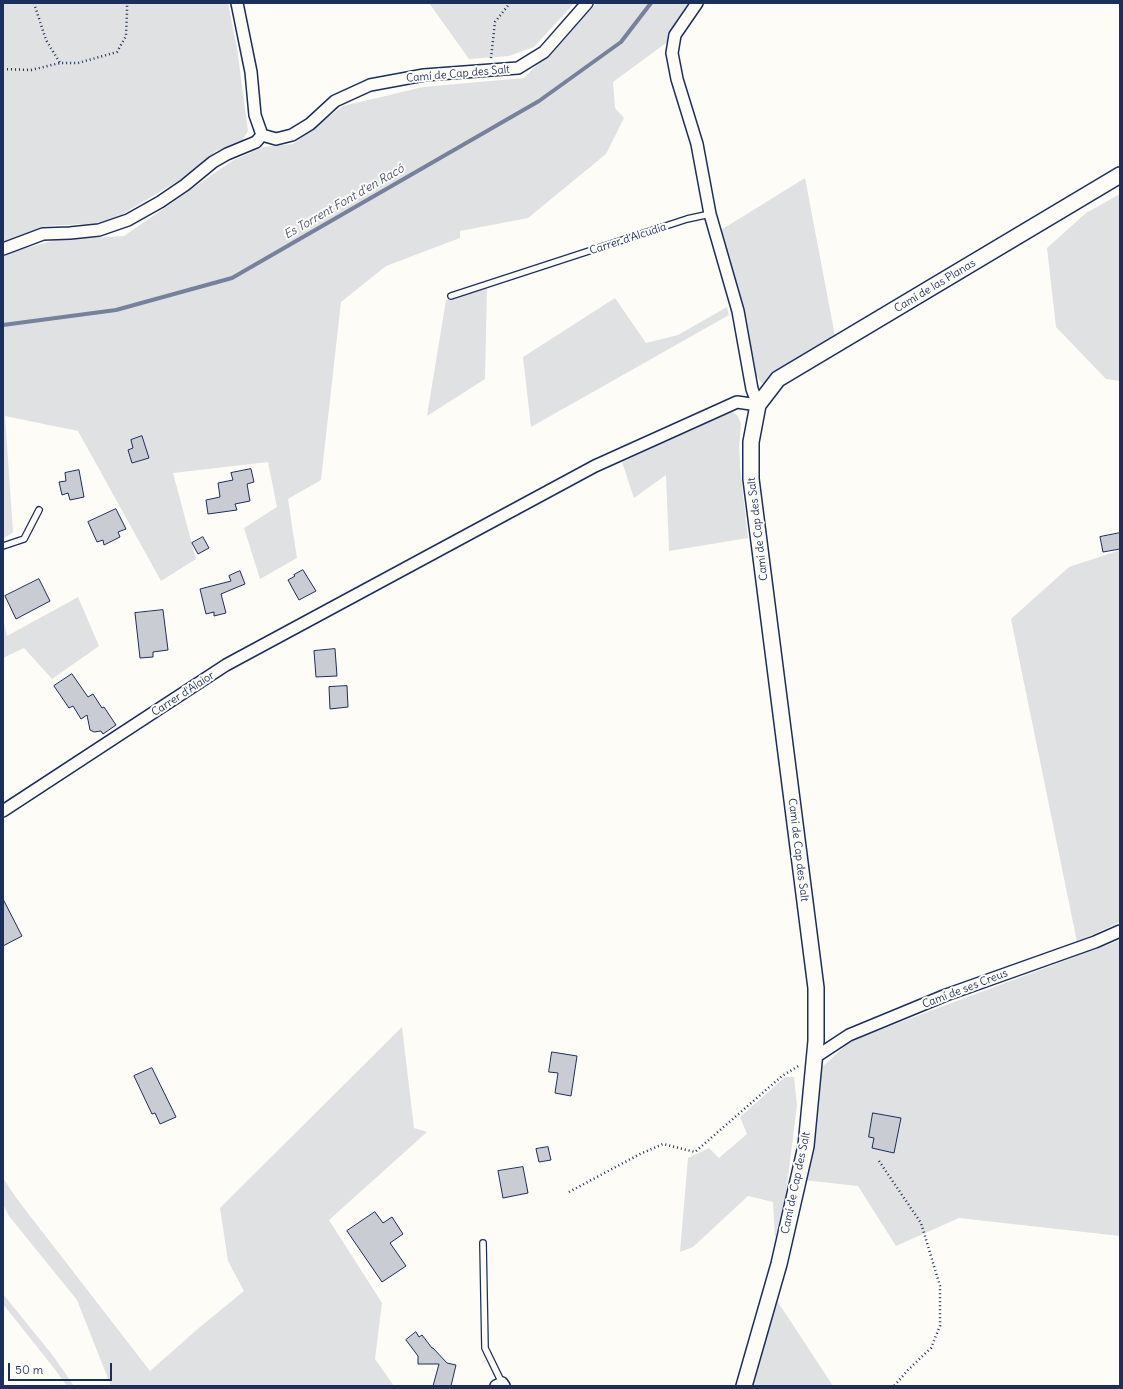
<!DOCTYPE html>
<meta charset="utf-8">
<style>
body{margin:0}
#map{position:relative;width:1123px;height:1389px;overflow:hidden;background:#fdfcf7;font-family:Delius,sans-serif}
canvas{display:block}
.frame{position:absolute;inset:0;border:4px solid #1b2f5e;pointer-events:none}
.scale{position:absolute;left:8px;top:1363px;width:104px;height:18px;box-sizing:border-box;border:2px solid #1b2f5e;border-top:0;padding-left:5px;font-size:12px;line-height:14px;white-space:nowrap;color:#1b2f5e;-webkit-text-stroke:3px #fdfcf7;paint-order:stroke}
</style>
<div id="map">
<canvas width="1123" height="1389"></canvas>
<div class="frame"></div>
<div class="scale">50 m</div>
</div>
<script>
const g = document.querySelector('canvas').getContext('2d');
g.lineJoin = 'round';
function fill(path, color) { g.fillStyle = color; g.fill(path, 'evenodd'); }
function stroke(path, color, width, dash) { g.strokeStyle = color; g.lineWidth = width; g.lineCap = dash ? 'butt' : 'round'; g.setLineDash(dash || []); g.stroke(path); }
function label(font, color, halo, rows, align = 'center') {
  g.font = font + ' Delius,sans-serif'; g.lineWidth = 4; g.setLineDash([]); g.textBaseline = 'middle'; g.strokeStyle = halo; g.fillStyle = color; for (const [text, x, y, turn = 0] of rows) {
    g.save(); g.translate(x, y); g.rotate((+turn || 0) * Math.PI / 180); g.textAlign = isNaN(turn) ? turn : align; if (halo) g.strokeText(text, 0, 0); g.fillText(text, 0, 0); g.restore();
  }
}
fill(new Path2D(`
 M3,3h225l9,45 11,83 -6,10 -26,10 -28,24 -77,46 -25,3 -41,2 -36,15h-6z
 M429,3h145l-40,44 -25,9 -40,3z
 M597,3h92l-23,40 -53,39 2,26 9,10 -18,36 -78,64 -68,13v7l-74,28 -45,36 -20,178 -33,19 9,59 -37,21 -16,-51 33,-21 -9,-45 -95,11 23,86 -35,22 -83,-150 -73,-15 8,116 -10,7v-285l53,-14 68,-4 108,-75 31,-14 30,-3 50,-38 80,-19 101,-9z
 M805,178l30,158 -52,31 -21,17 -10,-15 -13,-69 -18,-70z
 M1120,194v187l-14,-2 -50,-52 -9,-79 39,-35z
 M487,287l-2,92 -58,37 19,-116z
 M615,298l31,45 32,-8 49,-28 2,8 -198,112 -8,-70z
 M730,410l8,6 3,8 -2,22 1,21 8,71 -79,13 -3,-76 -32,23 -12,-36z
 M1120,550v372l-43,20 -66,-323 58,-52z
 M78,597l21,49 -47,33 -28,-31 -21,10v-40l4,18z
 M1120,940v296l-161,-18 -63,28 -38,-60 -55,-6 16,-110 31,-29z
 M402,1027l12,101 13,4 -98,88 53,83 -7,56 19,27h-283l-34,-86 -68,-84 -6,-12v-26l14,21 133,172 50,-44 44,-36 -16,-30 -8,-53z
 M785,1077h9l3,28 -11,88 -11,46 -2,-37 -25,-6 -55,51 -13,5 8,-94 21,-10 10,10 28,-24 -7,-17z
 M3,1294l51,63 20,29h-7l-14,-19 -50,-63z
 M776,1299l57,87h-80z`), '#e0e1e3');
stroke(new Path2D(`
 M3,325l113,-15 116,-32 307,-177 82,-59 30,-39`), '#76819c', 4);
const building = new Path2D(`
 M142,436l7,22 -17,5 -4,-13 5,-2 -2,-8z
 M251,469l3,13 -7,2 3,17 -15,3 2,6 -29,4 -2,-14 14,-3 -2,-14 15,-3 -2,-7z
 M79,470l5,27 -14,3 -2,-7 -6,2 -3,-13 7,-1 -1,-8z
 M116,509l10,20 -8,3 2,5 -16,8 -1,-5 -6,2 -9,-20z
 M1120,533v16l-17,3 -3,-15z
 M203,537l6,11 -11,6 -6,-11z
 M303,570l13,21 -17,9 -11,-20 7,-4 -1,-1z
 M240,571l5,13 -24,10 5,19 -12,3v-4l-8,2 -6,-25 31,-8 -2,-5z
 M39,579l11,22 -34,18 -11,-23z
 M163,610l5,40 -15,2v5l-13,1 -5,-45z
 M335,649l2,27 -21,1 -2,-26z
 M72,674l16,23 5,-3 9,14 2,-1 12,18 -13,9 -2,-3 -7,1 -4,-2 -3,-15 -6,4 -8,-13 -4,2 -15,-22z
 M347,686l1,21 -18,2 -1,-22z
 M3,899l19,37 -19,10z
 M552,1052l25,4 -6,40 -16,-3 3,-20 -9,-1z
 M152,1068l24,49 -16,7 -5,-11 -3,1 -18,-38z
 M873,1113l28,5 -7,35 -22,-5 2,-10 -5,-1z
 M548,1147l3,13 -12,2 -3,-13z
 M523,1167l5,26 -25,5 -5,-27z
 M375,1212l8,11 9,-6 11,17 -13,9 16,23 -24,16 -35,-51z
 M416,1332l3,5 3,-2 10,13h1l14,15 9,2 -5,21h-18l6,-22h-21v-8l-12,-16z`);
fill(building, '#c9ccd3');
stroke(building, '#1b2f5e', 1);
const lane = new Path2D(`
 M451,296l236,-77 23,-5
 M3,546l21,-7 15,-29
 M483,1243l2,105 17,35`);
const street = new Path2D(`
 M237,3l14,69 4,43 7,20 14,4 16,-4 18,-11 25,-23 35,-16 54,-10 94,-7 26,-16 43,-49
 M697,3l-22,32 -3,18 5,26 20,65 13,70 28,97 14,78 6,16
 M3,249l40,-15 27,-1 29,-3 29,-10 32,-18 25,-17 28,-23 14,-8 29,-12 6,-7
 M3,811l223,-146 369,-199 142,-64 21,3
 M814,1058l35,-23 97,-40 149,-53 25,-11
 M496,1386l6,-3 2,3`);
const secondary = new Path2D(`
 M744,1386l35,-122 27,-118 10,-105v-53l-65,-509v-37l7,-37 20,-26 342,-204`);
stroke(lane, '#1b2f5e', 8);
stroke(street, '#1b2f5e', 14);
stroke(secondary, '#1b2f5e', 18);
stroke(new Path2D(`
 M34,3l12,37 14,23
 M491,58l4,-36 15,-19
 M3,69l28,1 29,-7h18l39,-11 9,-16 1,-24v-9
 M879,1161l42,62 19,63v40l-9,22 -23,22 -14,16
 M569,1192l71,-38 23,-10 32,8 87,-76 18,-11`), '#1b2f5e', 2.5, [1, 3]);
stroke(lane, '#fdfcf7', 5.5);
stroke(street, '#fdfcf7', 11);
stroke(secondary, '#fdfcf7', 15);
label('11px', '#1b2f5e', '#fdfcf7', [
 ["Camí de Cap des Salt",458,74,-5],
 ["Carrer d'Alcudia",628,239,-18],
 ["Camí de las Planas",935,286,-31],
 ["Camí de Cap des Salt",758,529,-97],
 ["Carrer d'Alaior",183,694,-33],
 ["Camí de Cap des Salt",798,850,83],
 ["Camí de ses Creus",965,989,-21],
 ["Camí de Cap des Salt",796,1183,-78]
]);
label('italic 12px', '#49587d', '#fdfcf7', [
 ["Es Torrent Font d'en Racó",344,202,-30]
]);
</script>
